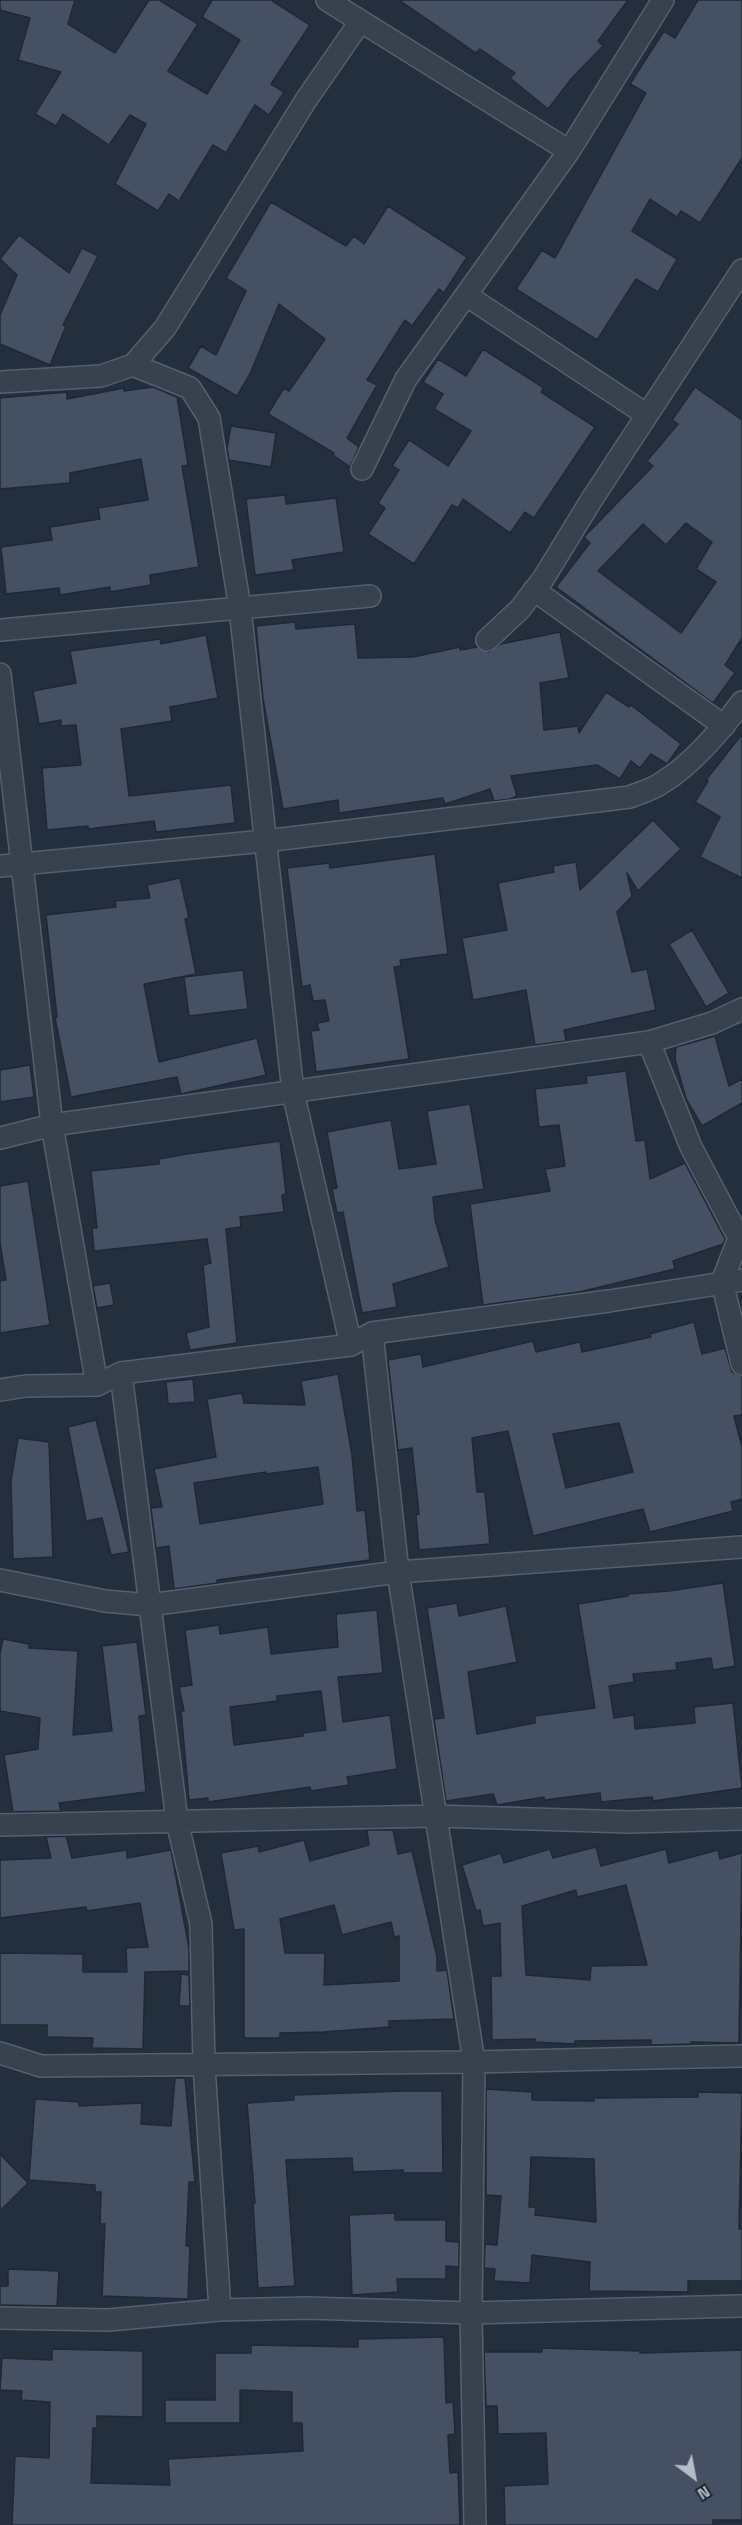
<!DOCTYPE html>
<style>
body{margin:0}
#map{position:relative;width:742px;height:2525px;overflow:hidden;background:#242f3e;font-family:"Space Grotesk",sans-serif}
canvas{display:block}
.north{position:absolute;left:664px;top:2447px;width:60px;height:60px;-webkit-text-stroke:4px #1d2633;paint-order:stroke;rotate:148deg;font-size:16px;font-weight:700;line-height:24px;text-align:center;color:#b4bcc9}
.north::after{content:'';display:block;margin:auto;width:21px;height:27px;background:#b4bcc9;clip-path:polygon(50% 0,100% 100%,50% 72%,0 100%)}
</style>
<div id="map">
<canvas width="742" height="2525"></canvas>
<div class="north">N</div>
</div>
<script>
const g = document.querySelector('canvas').getContext('2d');
g.lineJoin = 'round';
function fill(path, color) { g.fillStyle = color; g.fill(path, 'evenodd'); }
function stroke(path, color, width, dash) { g.strokeStyle = color; g.lineWidth = width; g.lineCap = dash ? 'butt' : 'round'; g.setLineDash(dash || []); g.stroke(path); }
const building = new Path2D(`
 M0,0h75l-7,24 47,29 34,-53h10l39,24 -30,47 39,23 33,-54 -38,-23 10,-17h59l39,25 -39,59 13,8 -15,23 -14,-10 -29,48 -13,-8 -34,56 -10,-7 -11,17 -43,-27 31,-60 -16,-9 -21,30 -46,-31 -7,12 -21,-12 26,-42 -43,-12 12,-42 -30,-8z
 M399,0h229l-30,41 5,5 -31,32 -24,31 -38,-31 5,-5 -35,-24 -4,4z
 M698,0h44v158l-42,65 -19,-12 -4,6 -27,-18 -18,32 45,28 -19,33 -22,-13 -39,61 -81,-51 26,-39 13,8 91,-165 -16,-9 34,-53 11,7z
 M271,202l75,44 8,-10 10,8 24,-38 79,51 -23,36 -5,-4 -27,37 -7,-6 -38,60 10,5 -30,53 12,9 -9,20 -17,-12 1,-2 -66,-39 16,-26 5,3 36,-52 -46,-35 -29,70 -13,22 -49,-28 13,-22 15,9 30,-64 -20,-13z
 M19,235l50,38 13,-25 16,8 -35,69 3,1 -16,39 -50,-21v-29l17,-40 -17,-16z
 M483,349l61,39 -3,4 54,35 -61,91 -9,-6 -15,21 -47,-34 -5,9 -6,-3 -38,59 -46,-30 17,-26 -7,-5 21,-33 -7,-4 17,-26 39,26 23,-35 -37,-22 9,-15 -20,-12 15,-23 28,17z
 M153,387l24,10 11,68 -6,1 17,101 -49,8 1,10 -41,7v-5l-50,8 -1,-7 -53,6 -5,-47 51,-7 -2,-13 50,-8 -2,-11 50,-8 -7,-41 -71,14v10l-70,6v-91l67,-6v7l57,-11v3z
 M695,387l47,33v218l-17,27 10,8 -22,30 -157,-116 34,-44 -6,-6 69,-71 -6,-5 31,-37 -6,-4zM686,523l26,19 -16,27 20,13 -35,51 -83,-62 45,-47 23,21z
 M231,426l45,7 -5,34 -42,-7 -2,-12z
 M285,495l1,9 50,-6 8,54 -52,8 2,10 -39,5 -9,-76z
 M295,622l1,7 59,-5 3,34 55,-1 47,-10v3l17,-3 12,5 12,-8 59,-12 9,46 -29,5 4,47 34,-4 1,7 27,-41 23,15 2,-2 50,39 -14,20 -16,-10 -11,14 -9,-7 -11,18 -23,-14 -86,11 6,20 -7,3 -16,2 -4,-12 -45,15 -2,-6 -104,15 -1,-13 -55,9 -20,-110 -7,-73z
 M206,635l12,63 -48,9 2,14 -51,8 8,67 102,-11 4,38 -79,9 -2,-11 -66,8v-3l-41,4 -5,-62 39,-3 -5,-40 -15,1v-6l-22,4 -6,-33 43,-8 -6,-32 90,-12 1,5z
 M742,734v144l-42,-21 20,-40 -25,-15 13,-21 -2,-1z
 M653,820l28,29 -43,42 -11,-18 5,23 -15,16 15,60 15,-3 9,41 -92,20 2,11 -31,4 -9,-55 -53,10 -11,-62 45,-8 -9,-47 56,-11 -1,-6 23,-4 4,28z
 M435,854l13,100 -48,6 1,6 -7,1 15,92 -93,13 -5,-41 8,-1 -2,-7 12,-2 -4,-21 -12,1 -3,-16 -8,2 -15,-119 42,-5 1,5z
 M180,878l9,40 -4,1 11,55 -52,10 15,78 98,-24 9,37 -85,19 -4,-17 -106,20 -16,-79 2,-1 -11,-102 70,-8 -1,-6 35,-3 -3,-13z
 M692,930l37,63 -23,14 -37,-63z
 M243,970l5,39 -59,7 -5,-39z
 M715,1036l14,50 13,-7v24l-40,23 -16,-27 -11,-40 1,-12z
 M30,1065l4,32 -34,5v-32z
 M626,1071l10,70 9,-1 5,39 35,-16 40,76 -2,5 -50,17 2,8 -96,23 -96,13 -13,-101 80,-13 -5,-22 20,-3 -6,-41 -20,2 -4,-38 52,-6 -1,-7z
 M470,1104l14,85 -51,8 2,23 14,47 -56,17 4,23 -35,6 -19,-101 -6,1 -5,-24 5,-1 -10,-56 64,-12 8,49 37,-5 -9,-53z
 M280,1141l6,53 -4,1 2,17 -44,5 1,10 -15,2 11,114 -47,7 -4,-17 23,-6 -6,-62 8,-2 -4,-24 -113,12 -2,-23h5l-6,-57 68,-7v-5l28,-5z
 M28,1181l22,144 -50,8v-52l6,-1 -6,-37v-57z
 M110,1283l4,22 -17,3 -4,-22z
 M694,1322l8,32 23,-6 7,24 10,4v39l-8,1 8,31v52l-11,3 2,9 -83,21 -7,-23 -110,27 -25,-105 -36,7 5,54h8l5,52 -71,6 -3,-35 3,-1 -7,-66 -14,2 -10,-90 33,-6 2,13 110,-26 3,11 44,-10 2,10 69,-15 -1,-3zM619,1423l14,49 -67,16 -13,-54z
 M338,1374l14,81 5,56 8,-1 5,50 -153,20v3l-43,6 -5,-43 -13,2 -5,-40 11,-1 -8,-38 62,-12 -9,-58 35,-6 2,10 61,2 -4,-24zM318,1467l5,37 -123,20 -6,-41 72,-11v2z
 M193,1379l2,23 -27,2 -2,-22z
 M96,1420l24,95 9,37 -18,3 -9,-37 -16,3 -18,-94z
 M18,1438l31,4 4,115 -40,2 -2,-78z
 M723,1583l12,83 -22,4 -2,-12 -35,5 1,7 -44,4 1,8 -25,4 5,32 20,-3 1,14 60,-6 -1,-16 39,-4 9,85 -89,13 -1,-4 -51,5 -1,-9 -56,7v-3l-47,8 -4,-11 -47,7 -12,-82 10,-1 -17,-110 30,-5 2,13 47,-10 11,56 -49,10 9,62 58,-11v-7l60,-8 -17,-104 50,-8v-2l41,-3z
 M377,1610l6,63 -45,4 5,45 47,-7 7,54 -50,8 2,8 -38,6 -1,-4 -102,15v-4l-19,2 -8,-89h3l-5,-24 13,-2 -7,-55 34,-5 1,9 48,-7 3,27 67,-7 -2,-33zM321,1691l5,39 -23,3v3l-69,9 -4,-38 47,-6v-5z
 M3,1639l26,5v4l49,3 -5,84 39,-4 -10,-85 35,-4 9,73 -7,1 7,76 -87,11 2,8 -48,1 -9,-57 34,-6 2,-31 -40,-7v-58z
 M367,1830h26l5,24 14,-3 25,106v14l10,-1 7,49 -65,2v6l-65,5 -44,1v5h-36v-109l-10,1 -13,-77 37,-7 1,6 45,-12 6,21 59,-16zM334,1905l8,30 49,-13 3,15 5,-1v45l-75,4 1,-32h-40l-5,-34z
 M66,1836l6,22 55,-8v8l44,-8 18,98v23l-44,1 -2,77 -51,-1 1,-10 -46,-1v-12h-47v-72l83,1v18h44l-1,-24 22,-1 -8,-44 -53,8 -1,-4 -86,11v-58l51,-2 -5,-21z
 M596,1847l5,19 65,-17 3,14 49,-13 2,9 22,-6 -3,190 -48,-1v2l-40,1v-5l-76,1v3l-40,-2v-3l-43,1 -1,-64h10l-1,-53 -17,3 -3,-16 -4,1 -14,-46 39,-12 3,10 46,-14 3,9zM626,1885l21,80 -56,1 -1,14 -64,-5 -4,-69 54,-16 1,7z
 M181,1974l8,1 1,31h-11z
 M175,2078h10l10,104h-6l-3,64h4l-2,53 -86,-3 3,-72h-5l1,-32h-6v-7l-66,-5 6,-81 44,3v4l63,-3 -1,21 30,2z
 M486,2089l46,3v8l62,1v-3l104,-1v-5l44,1 -3,136h3v52h-54v11l-99,-1 1,-29 -58,-7 -2,28 -36,-2 1,-12 -11,-1 1,-24 12,1 4,-49 -15,-1zM531,2157l63,2 2,63 -61,-7 1,-8h-7z
 M402,2091h40l1,82h-40v-3l-50,2 -1,-14 -66,2 9,126 -37,2 -5,-85h2l-8,-100 47,-3v-5z
 M0,2154l28,29 -28,28z
 M395,2213v7h51v21l13,1v25l-13,-1v13h-49l1,13 -46,3 -3,-80z
 M8,2269l51,2 -2,35 -57,-1v-19h8z
 M444,2337l2,66 7,-1 2,32 -7,1 2,38 8,-1 2,53h-448l3,-69 34,2 1,-56 -29,-2 1,-9 -22,-1 2,-32 50,2v-11l91,2v66l-46,-1v12h-4l-2,55 79,2 -2,-26 135,-8 -1,-28h-10v-31l-52,-2v33h-75v-23h50v-47h36v-8l107,2v-8z
 M542,2348l98,3v2l102,-3v170h-29v5h-208l-1,-39 44,-2 -2,-51 -48,1 -1,-28h-11l-2,-54h58z`);
fill(building, '#455162');
stroke(building, '#1f2835', 1.5);
const street = new Path2D(`
 M327,0l242,151
 M466,295l181,120
 M133,365l57,23 19,30 31,190 53,484 58,253
 M0,382l101,-6 32,-11 32,-37 141,-228 54,-78
 M362,469l44,-90 163,-228 94,-151
 M534,590l190,136
 M0,630l370,-34
 M487,640l33,-31 23,-30 49,-80 150,-229
 M0,674l52,451 45,260
 M0,866l265,-25 365,-44c9,-4 21,-7 30,-13 32,-19 60,-53 82,-82
 M649,1042l42,105 48,91 -17,44 20,82
 M0,1138l52,-13 597,-83 63,-19 30,-14
 M372,1333l26,239 76,490 -3,251 4,212
 M121,1373l56,448 24,103 3,142 16,244
 M0,1390l26,-4 71,-1 24,-12 230,-28 21,-12 237,-32 133,-21
 M0,1580l105,21 44,4 249,-33 344,-25
 M0,1825l436,-9 194,6 112,-3
 M0,2053l41,13 433,-4 268,-6
 M0,2318l108,2 112,-10 87,-2 164,5 271,-7`);
stroke(street, '#565f6c', 24);
stroke(street, '#38414e', 21);
</script>
